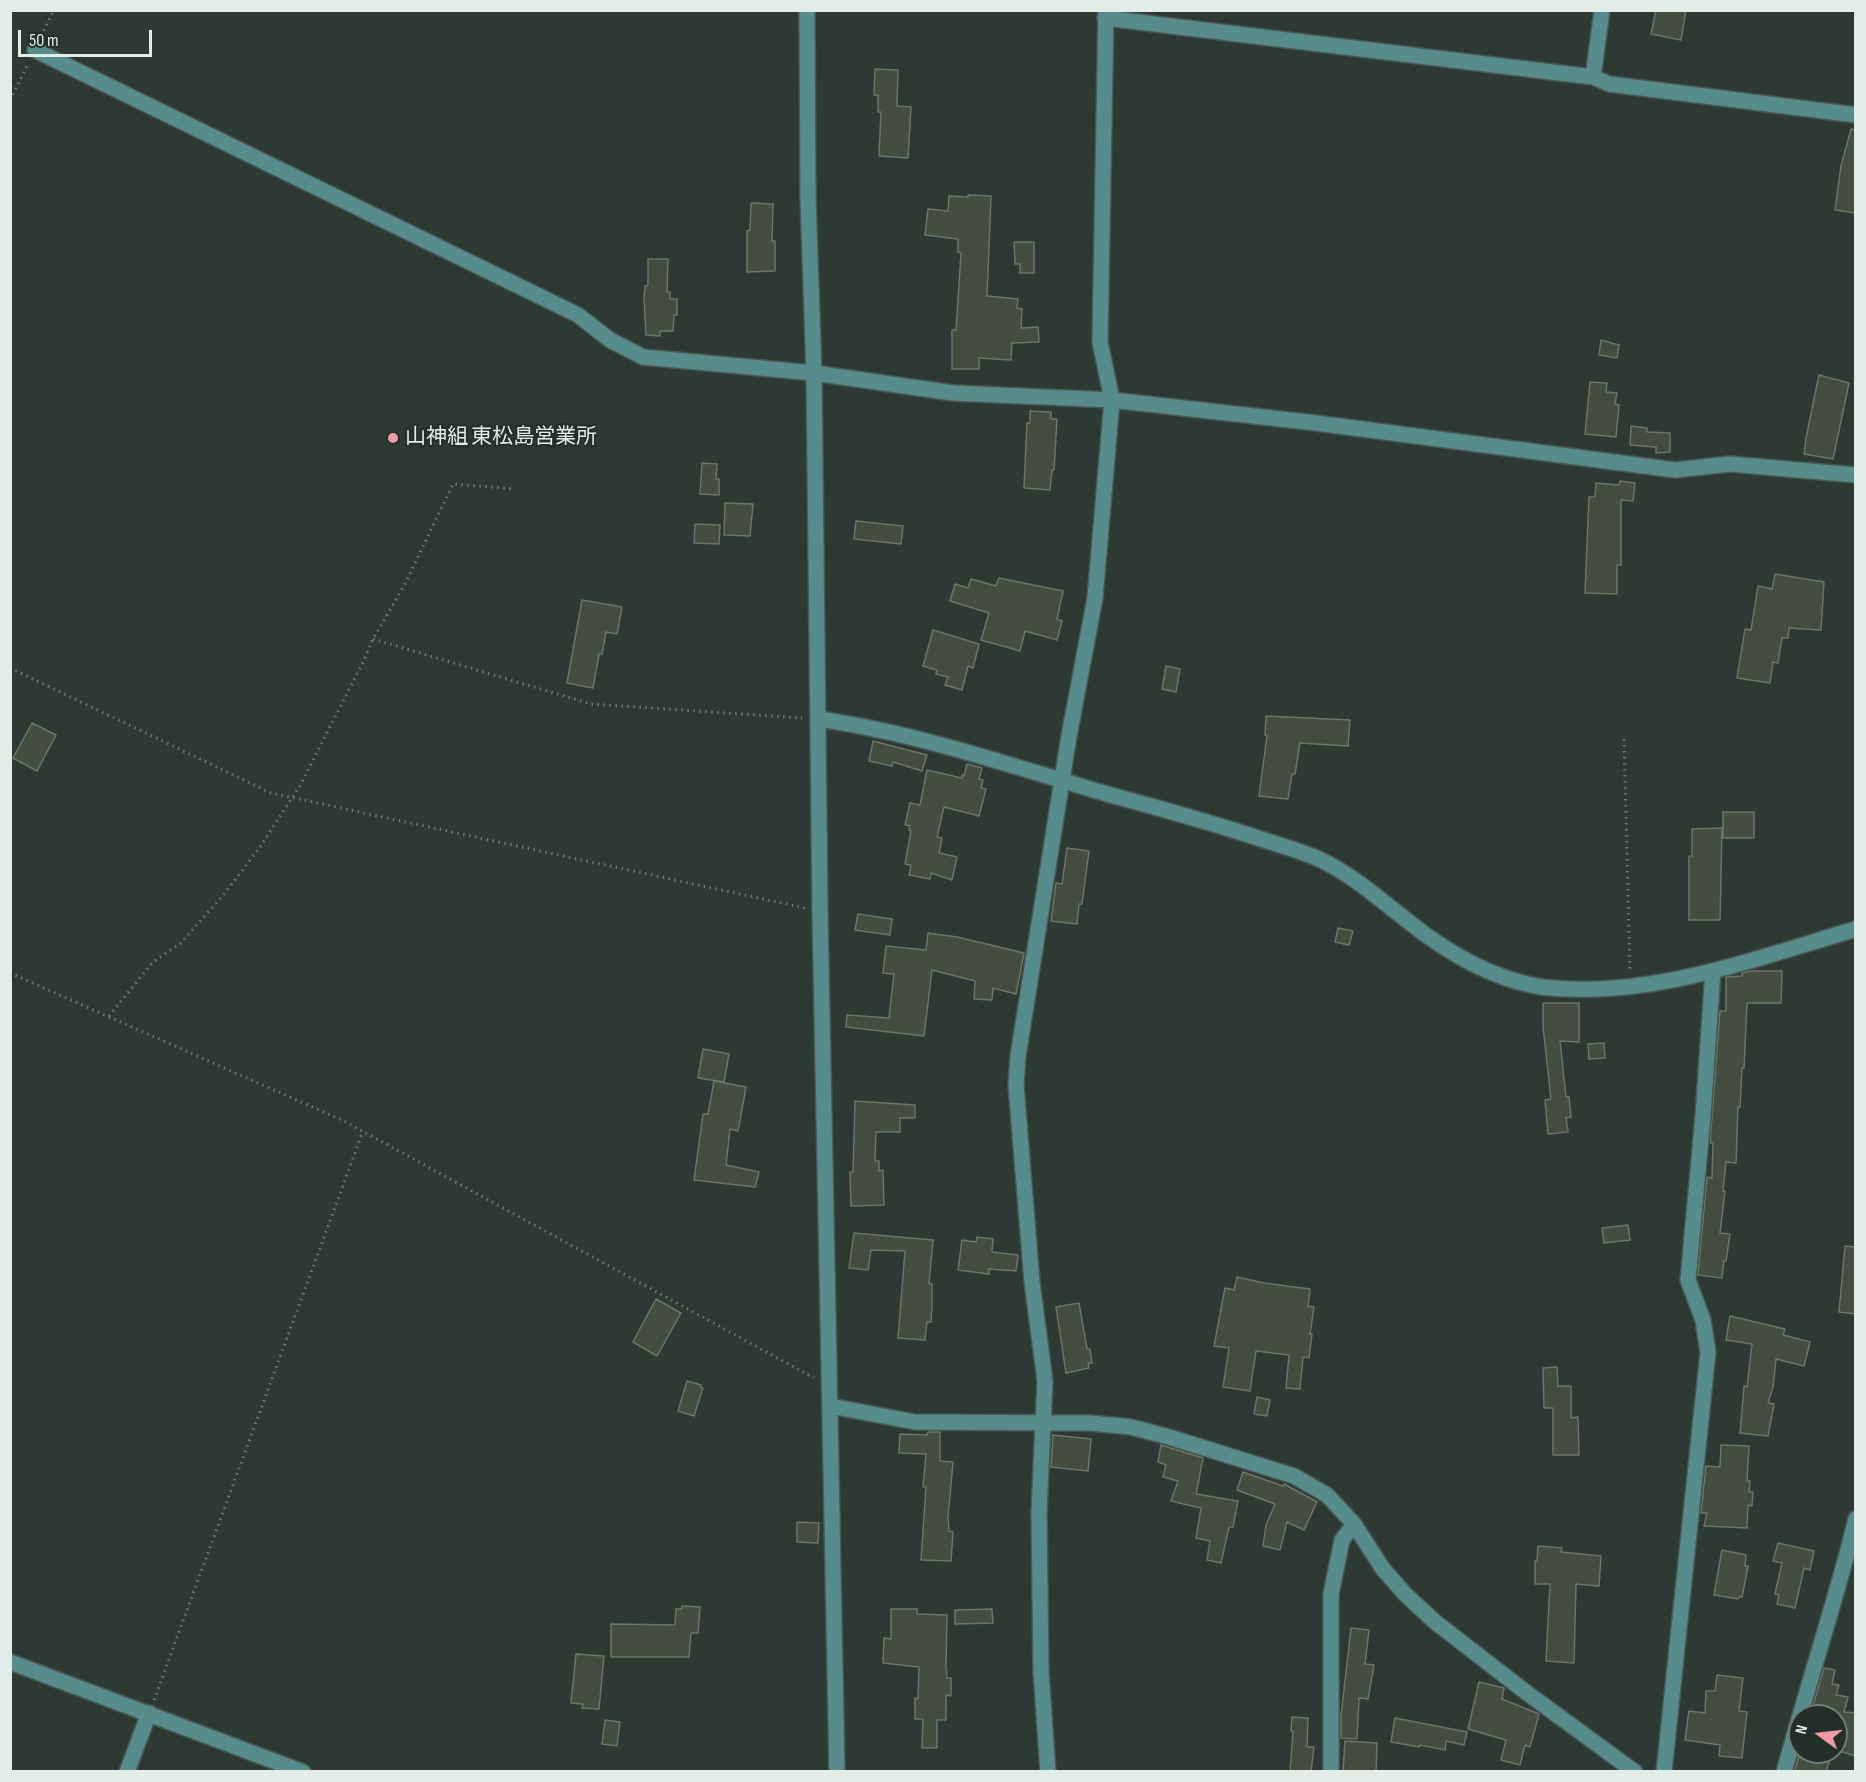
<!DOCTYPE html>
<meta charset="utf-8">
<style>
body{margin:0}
#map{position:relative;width:1866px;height:1782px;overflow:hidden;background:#2d3a34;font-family:"Sofia Sans Condensed",sans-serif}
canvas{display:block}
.frame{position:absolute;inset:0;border:12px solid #e3ece7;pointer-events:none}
.north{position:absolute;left:1788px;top:1704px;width:60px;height:60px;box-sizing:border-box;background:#23302a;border:2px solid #707b76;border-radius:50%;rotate:285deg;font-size:16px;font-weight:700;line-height:24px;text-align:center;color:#e3ece7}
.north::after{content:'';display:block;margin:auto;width:21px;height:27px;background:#f39aa7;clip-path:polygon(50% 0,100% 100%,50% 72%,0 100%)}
.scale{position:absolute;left:18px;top:30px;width:134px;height:27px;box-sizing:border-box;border:3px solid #e3ece7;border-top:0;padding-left:8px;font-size:18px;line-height:21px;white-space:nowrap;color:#e3ece7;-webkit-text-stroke:4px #23302a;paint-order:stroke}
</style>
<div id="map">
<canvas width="1866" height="1782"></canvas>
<div class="frame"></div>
<div class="north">N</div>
<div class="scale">50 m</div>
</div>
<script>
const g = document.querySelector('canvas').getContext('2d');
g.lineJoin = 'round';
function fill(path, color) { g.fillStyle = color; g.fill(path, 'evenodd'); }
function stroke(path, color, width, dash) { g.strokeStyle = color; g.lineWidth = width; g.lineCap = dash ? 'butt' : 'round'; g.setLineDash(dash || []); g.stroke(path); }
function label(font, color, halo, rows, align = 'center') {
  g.font = font + ' "Sofia Sans Condensed","Noto Sans JP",sans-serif'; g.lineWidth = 4.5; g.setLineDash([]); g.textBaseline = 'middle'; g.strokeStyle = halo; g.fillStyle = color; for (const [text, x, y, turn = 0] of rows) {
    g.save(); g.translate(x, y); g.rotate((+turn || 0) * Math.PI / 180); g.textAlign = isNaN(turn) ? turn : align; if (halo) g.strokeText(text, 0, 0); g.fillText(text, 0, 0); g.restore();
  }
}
const building = new Path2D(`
 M1656,10h30l-5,30 -30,-6z
 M875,69l23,1 -1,36 14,1 -3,51 -29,-2 2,-44h-3v-17h-4z
 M1851,129l5,1v83l-21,-3 6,-44z
 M968,195l23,1 -4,100 31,3 -1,9 5,1 -1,19 17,-1 1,15 -27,1 -1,17 -32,-2v11h-27v-39h4l5,-77 -3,-1v-13l-33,-4 3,-26 20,2 1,-15 19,1z
 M751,203l22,1 -1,37h3v30l-28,1v-41l3,-1z
 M1014,242h20v31h-14v-9h-5z
 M648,259h20l-1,33h3v7h7v16h-3l-1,16h-13v5l-14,-1 -2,-38 1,-11h3z
 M1601,340l18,5 -2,13 -18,-3z
 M1819,375l30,8 -16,76 -29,-5 2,-16z
 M1590,382l17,1 -1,9 11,1 -2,11 4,1 -3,32 -31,-3z
 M1030,411l21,1v7h6l-3,51h-2l-2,20 -26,-2 3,-65h3z
 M1631,426l16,2v4l23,1v19l-14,1v-6l-26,-2z
 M702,463l15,1 -1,15h3v16l-19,-1z
 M1620,481l15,2 -2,18 -12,-1v65h-4v29l-32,-1 4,-96h6l1,-14 23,2z
 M725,503l28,1 -3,32 -26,-1z
 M856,521l47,5 -2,18 -47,-5z
 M695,524l25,1 -1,19 -25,-1z
 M1775,574l49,8 -3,48 -32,-2 -1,10h-6l-4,25 -5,-1 -3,21 -33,-5 8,-49 6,1 7,-44 14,3z
 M999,578l64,13 -6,28 5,2 -5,19 -32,-9 -5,20 -39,-11 8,-27 -39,-12 5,-17 13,4 3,-9 25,7z
 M582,600l40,7 -5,27 -11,-2 -4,22h-3l-6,34 -26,-5z
 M933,630l46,14 -6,24 -5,-2 -6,24 -17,-5 3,-8 -12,-3 1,-4 -14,-4z
 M1166,666l14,3 -4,23 -14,-3z
 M1266,716l84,4 -2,26 -48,-3 -5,31h-3l-4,25 -29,-3 8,-60 -2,-1z
 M32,723l24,12 -19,36 -24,-13z
 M873,741l54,14 -5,16 -29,-9 -1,4 -23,-5z
 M967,764l15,4 -3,11 4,1 -2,8 5,1 -7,27 -35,-9 -7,30 5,1 -3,15 18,4 -5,23 -21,-7 -1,6 -21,-4 2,-10 -6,-1 6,-33 -2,-1 1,-4 -5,-1 5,-22 10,2 7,-35 35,8v-3l2,1z
 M1723,812h31v26h-31z
 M1722,828l-2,92h-31v-64h3v-27z
 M1067,848l22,3 -7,53h-3l-2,20 -26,-3 5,-38 6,1z
 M858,914l34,5 -2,16 -35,-5z
 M1338,928l15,3 -4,14 -14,-3z
 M928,933l29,4 67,16 -8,41 -23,-6 -1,12 -18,-1 1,-18 -43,-11 -8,66 -78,-9 1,-12 42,3 5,-44 -11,-1 3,-27 40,4z
 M1750,971h32l-1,32h-34l-3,65h-2l-2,39h-2l-2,56 -10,-1 -3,29h2l-5,42 10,1 -4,27h-2l-2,17 -24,-3 9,-98 5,1 1,-35h-3l10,-132h6v-34l16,-1v-3z
 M1543,1003h36v39l-19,-1 6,56h3l2,20 -5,1 2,14 -20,2 -3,-34 6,-1 -8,-72z
 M1604,1043l1,15 -16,1 -1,-15z
 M703,1049l26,5 -5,28 -26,-4z
 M714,1081l32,6 -8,44 -8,-2 -4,36 33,7 -4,15 -61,-7 9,-66h5z
 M855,1101l60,4v13h-15v14h-24l-1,29h4v10l4,-1 1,35 -33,1 -1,-34h3z
 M1628,1225l2,15 -26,3 -2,-15z
 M854,1233l79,7 -4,43 3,1v21l-1,17h-4l-2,18 -27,-2 7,-87 -34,-1 -3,20 -19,-2z
 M977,1237l16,2 -1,13 26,3 -2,16 -27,-2v5l-31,-4 4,-30 14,2z
 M1845,1246l11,1v67l-17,-2z
 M1237,1277l27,6 46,6 -2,17 6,1 -4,27h2l-3,24 -6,-1 -3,32 -14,-1 3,-33 -33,-4 -6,40 -27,-4 6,-39 -15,-2 11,-58 9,2z
 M656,1299l25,14 -24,43 -24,-14z
 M1079,1303l8,46h3l2,14h-4l1,5 -23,5 -10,-66z
 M1730,1316l55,13 -2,6 27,7 -6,24 -28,-7 -3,28 -5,16 6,1 -6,32 -28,-3 4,-47 3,1 5,-43 -26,-4z
 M1557,1367l1,19h13v32l7,-1 1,38h-26v-47h-9l-1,-40z
 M687,1381l14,4 -1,2 3,1 -9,28 -16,-5z
 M1257,1397l13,3 -3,16 -13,-2z
 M928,1432h12v29l13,1 -5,56 1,13 4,1 -2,29 -30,-1 5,-73h-3l3,-33 -27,-1 1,-19 27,1z
 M1053,1435l38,4 -3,32 -37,-4z
 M1161,1445l42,13 -7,36 42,7 -5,26h-4l-8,36 -14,-3 3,-19 -14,-3 5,-30 -30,-7 7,-20 -15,-4 3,-12 -8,-3z
 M1721,1445l28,1 -2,35h3l-1,11h4l-1,14 -4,-1 -1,23 -43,-2 3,-13h-6l5,-47 14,1z
 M1243,1472l40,14 1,-2 33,18 -13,28 -17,-8 -7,28 -17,-4 3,-21 9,-21 -38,-14z
 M797,1522l22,1 -1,20 -21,-1z
 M1778,1543l36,8 -4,19 -6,-2 -9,40 -18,-4 2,-9 -4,-1 7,-31 -9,-2z
 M1538,1546l24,2 -1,4 40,4 -2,30 -23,-2 -2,79 -28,-2 4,-77h-15v-23h2z
 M1722,1550l24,5 -1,11h3l-6,31h-3l-1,2 -24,-4z
 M682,1606l18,1 -2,26h-7l-2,24h-78v-33l64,1 1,-16h6z
 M891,1609h26v5l30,1 -1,51 1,12h4v18l-5,-1v25h-9v28h-15l1,-29h-8v-21l3,1 1,-32 -36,-4 1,-25 7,1z
 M992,1609l1,14 -38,1v-14z
 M1351,1628l18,2 -4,34 9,1 -6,34 -9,-1 -2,41 -16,-1v-22z
 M576,1654l28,2 -5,53 -17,-1 1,-4 -12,-1z
 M1824,1668l11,2 -3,14 7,1 -3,10 12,2 -4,15 12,1v43l-20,-6v-34h-26z
 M1717,1675l26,3 -4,33 8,1 -5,46 -23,-2 1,-11 -35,-5 4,-29 16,2 1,-22h9z
 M1479,1682l25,6 -2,11 37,15 -9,33 -5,-2 -5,20 -19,-5 5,-20 -38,-11z
 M1292,1717l16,1 -1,29h7l-3,25h-21l3,-41h-2z
 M1395,1718l72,14 -3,13 -18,-4 -1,9 -25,-5 -1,2 -28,-5z
 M605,1720l15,2 -3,24 -15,-2z
 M1345,1741l32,2 -1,29h-33z
 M1800,1752h32l-6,20 -31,-2z`);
fill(building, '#454c40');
stroke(building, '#6d7468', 1.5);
const minor = new Path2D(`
 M807,10l1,188 6,175 6,539 17,860
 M1105,18l488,59 16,7 247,31
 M35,50l543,265 32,25 33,17 171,16 139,20 159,7 204,23 359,47 55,-6 126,11
 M1593,77l9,-67
 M818,719c99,14 194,47 289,75 52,14 103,28 154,45 19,6 39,12 58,20 34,16 60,40 90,63 37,30 85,58 133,65 105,13 215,-29 314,-58
 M830,1406l85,16 175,1 41,4 38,10 125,39 33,19 27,29 29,45 22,25 29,27 93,72 108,79
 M10,1662l293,110
 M127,1772l22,-59
 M1048,1772l-7,-100 -2,-160 6,-131 -13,-99 -16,-197 2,-29 51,-320 26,-138 17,-198 -12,-58 6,-332
 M1331,1772v-178l11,-54 12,-16
 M1664,1772l44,-420 -5,-32 -15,-40 15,-164 10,-145
 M1784,1772c23,-85 51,-168 72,-253`);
stroke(minor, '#4a5651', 18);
stroke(new Path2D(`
 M41,36l13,-26
 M10,100l18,-36
 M373,639l218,65 211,14
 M10,668l261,125 534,115
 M1624,739l6,230
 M10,973l334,148 470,257
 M109,1016l44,-54 28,-19 44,-50 35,-46 41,-63 63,-124 9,-21 32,-55 48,-100 62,5
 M154,1700l209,-569`), '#6d7873', 3, [1.5, 4.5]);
stroke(minor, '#568c8b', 15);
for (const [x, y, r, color] of [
 [393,438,6,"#f39aa7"]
]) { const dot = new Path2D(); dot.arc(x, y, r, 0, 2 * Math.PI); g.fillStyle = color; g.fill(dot); stroke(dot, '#23302a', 2); }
label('21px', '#e3ece7', '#23302a', [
 ["山神組 東松島営業所",405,438]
], 'left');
</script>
